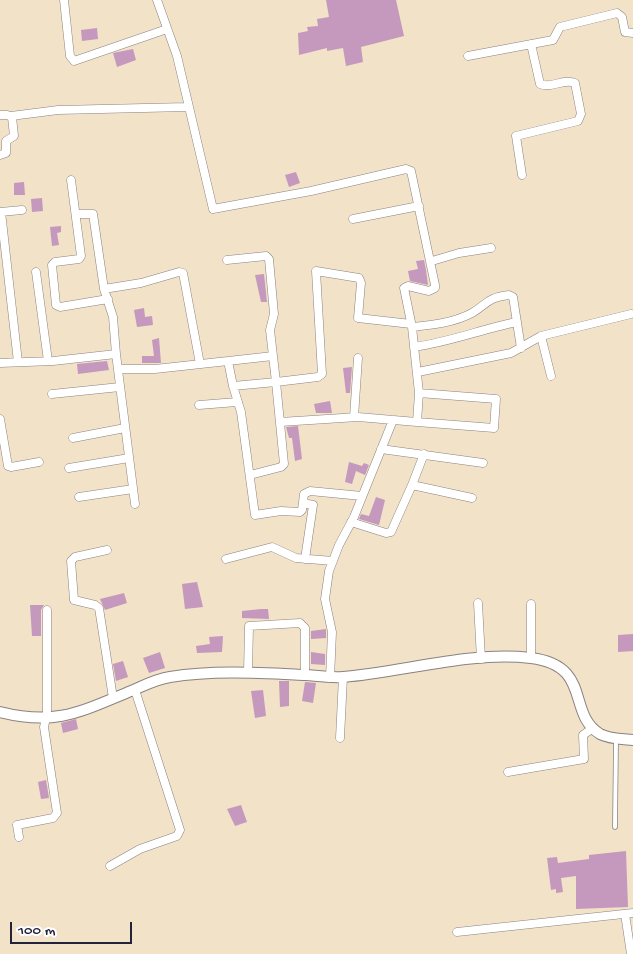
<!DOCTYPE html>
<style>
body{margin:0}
#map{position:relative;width:633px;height:954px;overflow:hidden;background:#f2e2c7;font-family:"Gochi Hand",sans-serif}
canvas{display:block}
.scale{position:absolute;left:10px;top:922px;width:122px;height:22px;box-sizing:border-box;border:2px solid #22223b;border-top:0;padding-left:6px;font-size:15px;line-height:18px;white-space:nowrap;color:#22223b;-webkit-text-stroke:4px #fff;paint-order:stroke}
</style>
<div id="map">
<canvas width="633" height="954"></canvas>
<div class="scale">100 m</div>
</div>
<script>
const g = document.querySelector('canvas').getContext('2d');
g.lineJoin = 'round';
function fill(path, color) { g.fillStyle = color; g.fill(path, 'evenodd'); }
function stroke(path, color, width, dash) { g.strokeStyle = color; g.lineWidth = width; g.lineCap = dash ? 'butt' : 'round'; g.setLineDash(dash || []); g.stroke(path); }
fill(new Path2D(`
 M326,0h70l8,36 -43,11 2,15 -17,4 -3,-18 -16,3v-3l-28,7 -1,-22 10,-2 -1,-4 11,-1 -1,-7 12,-2z
 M97,28l1,11 -16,2 -1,-11z
 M133,49l3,11 -19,7 -4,-14z
 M296,172l4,11 -11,4 -4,-12z
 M24,182l1,13h-11v-12z
 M42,198l1,13 -11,1 -1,-13z
 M61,226v6l-4,1 2,12 -7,1 -2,-19z
 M424,260l2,10 2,15 -18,-4 -2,-10 10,-2 -2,-8z
 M264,274l3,28h-6l-6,-27z
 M144,308l1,9 7,-1 1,9 -16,2 -3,-17z
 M159,338l2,25h-19v-7h12l-2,-16z
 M107,361l2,9 -31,4 -1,-10z
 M352,367l-2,26h-4l-3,-25z
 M330,401l2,12h-16l-2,-9z
 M298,426l4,33 -7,2 -3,-23h-3l-3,-11z
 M349,462l13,4 2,-3 5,2 -4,10 -9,-4 -4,13 -7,-2z
 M376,497l9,3 -6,25 -20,-6 2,-5 8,2z
 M197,582l6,25 -18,2 -3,-25z
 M124,593l3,10 -22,7 -5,-11z
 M30,605h14l-3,5v26h-9z
 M261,609h7l1,10 -27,-1v-7z
 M326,629v9l-15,1v-8z
 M633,634v17l-15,1v-17z
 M223,636l-1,16 -25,1 -1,-7 14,-2 -1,-7z
 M160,652l5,16 -16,5 -6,-15z
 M311,652l14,2v11l-14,-1z
 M123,661l5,16 -12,4 -3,-17z
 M279,681h10v25l-9,1z
 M305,682l11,1 -3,20 -11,-2z
 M263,690l3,26 -11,2 -4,-27z
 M76,719l2,10 -15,4 -2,-10z
 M46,780l3,18 -8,1 -3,-17z
 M241,805l6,17 -12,4 -8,-17z
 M626,851l2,56 -52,2v-33l-15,2 2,14 -7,1v-4l-5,1 -4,-32 10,-1 1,6 31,-4v-4z`), '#c598be');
const service = new Path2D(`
 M615,827l1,-87`);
const minor = new Path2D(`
 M64,0l6,56 4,5 93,-32
 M157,0l20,56 36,153 98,-18 95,-22 5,2 24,114v3l-6,3 -21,-5 -4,2 8,39 7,66 77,6 -2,29 -77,-6 2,-29
 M468,56l85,-16 7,-13 57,-14 5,4 3,15 8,1
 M0,115h7l5,2 2,19 -8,5v12l-6,2
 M11,116l47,-6 129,-3
 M522,175l-6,-39 62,-15 3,-7 -6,-31c-11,-5 -24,6 -35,1l-9,-40
 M71,180l10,76 -2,3 -24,3 -3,3 4,40 4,2 48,-8
 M0,212l22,-2
 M1,212l17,150
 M353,219l66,-13
 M227,260l39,-4 3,3 5,55 -4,16 6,52 42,-5 4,-3 -6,-103 43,7 2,5 -3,35 53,6
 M432,261l27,-8 32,-5
 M36,272l12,89
 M104,289l37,-6 38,-11 4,1 17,91
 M412,327c20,-2 41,-4 60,-14 17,-10 14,-15 37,-18l4,2 8,51
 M541,336l10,40
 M414,347c36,-5 68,-18 103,-25
 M116,354l19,150
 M228,361l45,-5
 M0,363l53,-2 63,-7 -3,-37 -9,-28 -11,-75h-17
 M118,369h37l73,-8 5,25
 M418,372l93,-19 30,-17 90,-22
 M52,394l68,-7
 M199,405l38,-3
 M354,417l4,-59
 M0,419l8,47 3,1 28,-5
 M280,422l78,-5 59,5
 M73,438l52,-10
 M381,449l102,14
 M69,468l60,-10
 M250,475l31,-8 3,-3 -8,-82 -43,4 8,26 14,103 26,-4 19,1 2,-2 2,-16 6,-3 52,5
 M412,485l60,13
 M79,497l54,-8
 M303,503l10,2 -8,54
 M351,522l35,11 5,-1 21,-47 12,-31
 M107,550l-32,7 -4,4 3,39 21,5 4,3 14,90
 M226,559l46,-12 24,11 37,3
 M478,603l3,56
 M531,604v54
 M248,673l1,-47 51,-3 5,5v47
 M330,678l2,-46 -7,-33 4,-28 10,-26 15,-28 39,-97
 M340,738l3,-61
 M508,772l76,-13 -1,-24 10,-7
 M19,837l-2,-12 36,-7 4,-5 -13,-86 3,-14v-103
 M110,866l30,-17 37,-13 3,-6 -45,-140
 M625,914l6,40
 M457,932l176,-19`);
const tertiary = new Path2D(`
 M0,712c56,14 80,0 131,-21 12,-5 25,-12 39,-14 44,-7 91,-4 136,-2 12,1 25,3 37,2 62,-5 125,-26 188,-19 62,8 35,55 69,76 9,5 23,5 33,6`);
stroke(service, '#8a8281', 5.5);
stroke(minor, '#8a8281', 9);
stroke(tertiary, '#8a8281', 12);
stroke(service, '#fff', 4);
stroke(minor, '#fff', 8);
stroke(tertiary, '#fff', 10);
</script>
